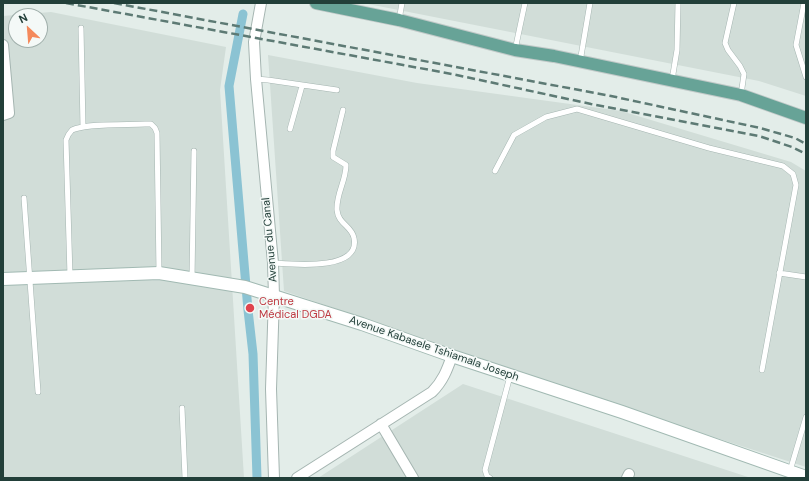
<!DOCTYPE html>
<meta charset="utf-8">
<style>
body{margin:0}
#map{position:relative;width:809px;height:481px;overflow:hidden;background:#e3ede9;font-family:"DM Sans",sans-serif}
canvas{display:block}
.frame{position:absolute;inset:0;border:4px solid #223f39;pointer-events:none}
.north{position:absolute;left:8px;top:8px;width:40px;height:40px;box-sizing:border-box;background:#f4f9f7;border:1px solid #a0afab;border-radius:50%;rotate:334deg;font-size:11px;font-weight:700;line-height:16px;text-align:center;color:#223f39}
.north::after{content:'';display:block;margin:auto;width:14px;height:18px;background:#f4895b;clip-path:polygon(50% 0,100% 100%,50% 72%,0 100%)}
</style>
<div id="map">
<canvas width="809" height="481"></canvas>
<div class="frame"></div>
<div class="north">N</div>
</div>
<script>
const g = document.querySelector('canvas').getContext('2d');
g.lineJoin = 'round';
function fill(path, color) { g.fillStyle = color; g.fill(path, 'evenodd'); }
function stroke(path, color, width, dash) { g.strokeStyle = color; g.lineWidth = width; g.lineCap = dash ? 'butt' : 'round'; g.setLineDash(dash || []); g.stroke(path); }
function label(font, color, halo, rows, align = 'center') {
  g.font = font + ' "DM Sans",sans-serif'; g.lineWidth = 3; g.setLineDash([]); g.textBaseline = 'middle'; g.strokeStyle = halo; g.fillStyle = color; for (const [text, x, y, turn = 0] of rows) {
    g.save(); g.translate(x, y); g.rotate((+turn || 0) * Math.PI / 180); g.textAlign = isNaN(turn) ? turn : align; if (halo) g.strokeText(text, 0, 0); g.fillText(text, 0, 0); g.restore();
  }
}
fill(new Path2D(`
 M363,3h443v93l-47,-15z
 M51,12l175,35 -6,43 24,388h-241v-462zM16,16h24v24h-24z
 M268,55l149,28 204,28 170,51 15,9v296l-401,-130 -60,-25 -61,-21z
 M463,384l288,94h-433z`), '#d1ddd8');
stroke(new Path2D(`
 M243,14l-14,72 19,224 5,44 4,124`), '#8bc3d3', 9);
const lane = new Path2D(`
 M734,3l-9,40 3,7 12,16 4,8 -3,21
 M804,3l-8,42 10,32
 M399,20l3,-17
 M81,28l2,99
 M515,50l10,-47
 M580,62l10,-59
 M256,79l12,1 69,10
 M672,80l5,-30 1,-47
 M290,129l12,-43
 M495,171l19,-36 32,-18 31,-8 132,39 74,18 10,8 3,11 -34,185
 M24,198l14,194
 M273,263c17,1 88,9 81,-25 -2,-12 -16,-14 -17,-28 -1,-16 9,-29 9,-45l-13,-8v-6l10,-41
 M779,273l27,4
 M70,276l-4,-136c1,-3 3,-7 6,-10 14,-7 56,-5 73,-6h6l4,4 2,5 2,140
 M192,278l2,-127
 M182,408l3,70
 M790,471l16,-54
 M490,478l-3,-2 -2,-6 25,-94`);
const street = new Path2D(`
 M261,3l-7,39 2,37 17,184 1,33 -3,93 3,89
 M3,45l6,68 -6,2
 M381,424l32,54
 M297,478l135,-86c11,-11 15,-22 20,-36
 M627,478l2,-4`);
const secondary = new Path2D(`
 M3,279l156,-6 86,14 117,37 90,32 170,56 184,65`);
const primary = new Path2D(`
 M316,3l83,17 116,30 39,6 187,39 65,23`);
stroke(lane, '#a5b5b1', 6);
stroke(street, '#a5b5b1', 12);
stroke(secondary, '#a1b9b2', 14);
stroke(primary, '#c1c9c8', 14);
stroke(lane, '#fff', 5);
stroke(street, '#fff', 10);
stroke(secondary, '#fff', 12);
stroke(primary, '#67a397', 12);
stroke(new Path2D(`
 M66,3l386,71 139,30 168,32 33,11 14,7
 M114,3l497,93 149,32 35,10 11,6`), '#5d7a74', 2.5, [8, 4]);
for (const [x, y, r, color] of [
 [250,308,5,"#e0444e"]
]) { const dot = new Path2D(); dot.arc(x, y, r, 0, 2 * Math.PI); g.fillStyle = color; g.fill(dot); stroke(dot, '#f4f9f7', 1.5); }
label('11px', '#223f39', '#f4f9f7', [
 ["Avenue du Canal",270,240,-95],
 ["Avenue Kabasele Tshiamala Joseph",434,349,19]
]);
label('11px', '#be3a42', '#f4f9f7', [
 ["Centre",259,302],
 ["Médical DGDA",259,315]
], 'left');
</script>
